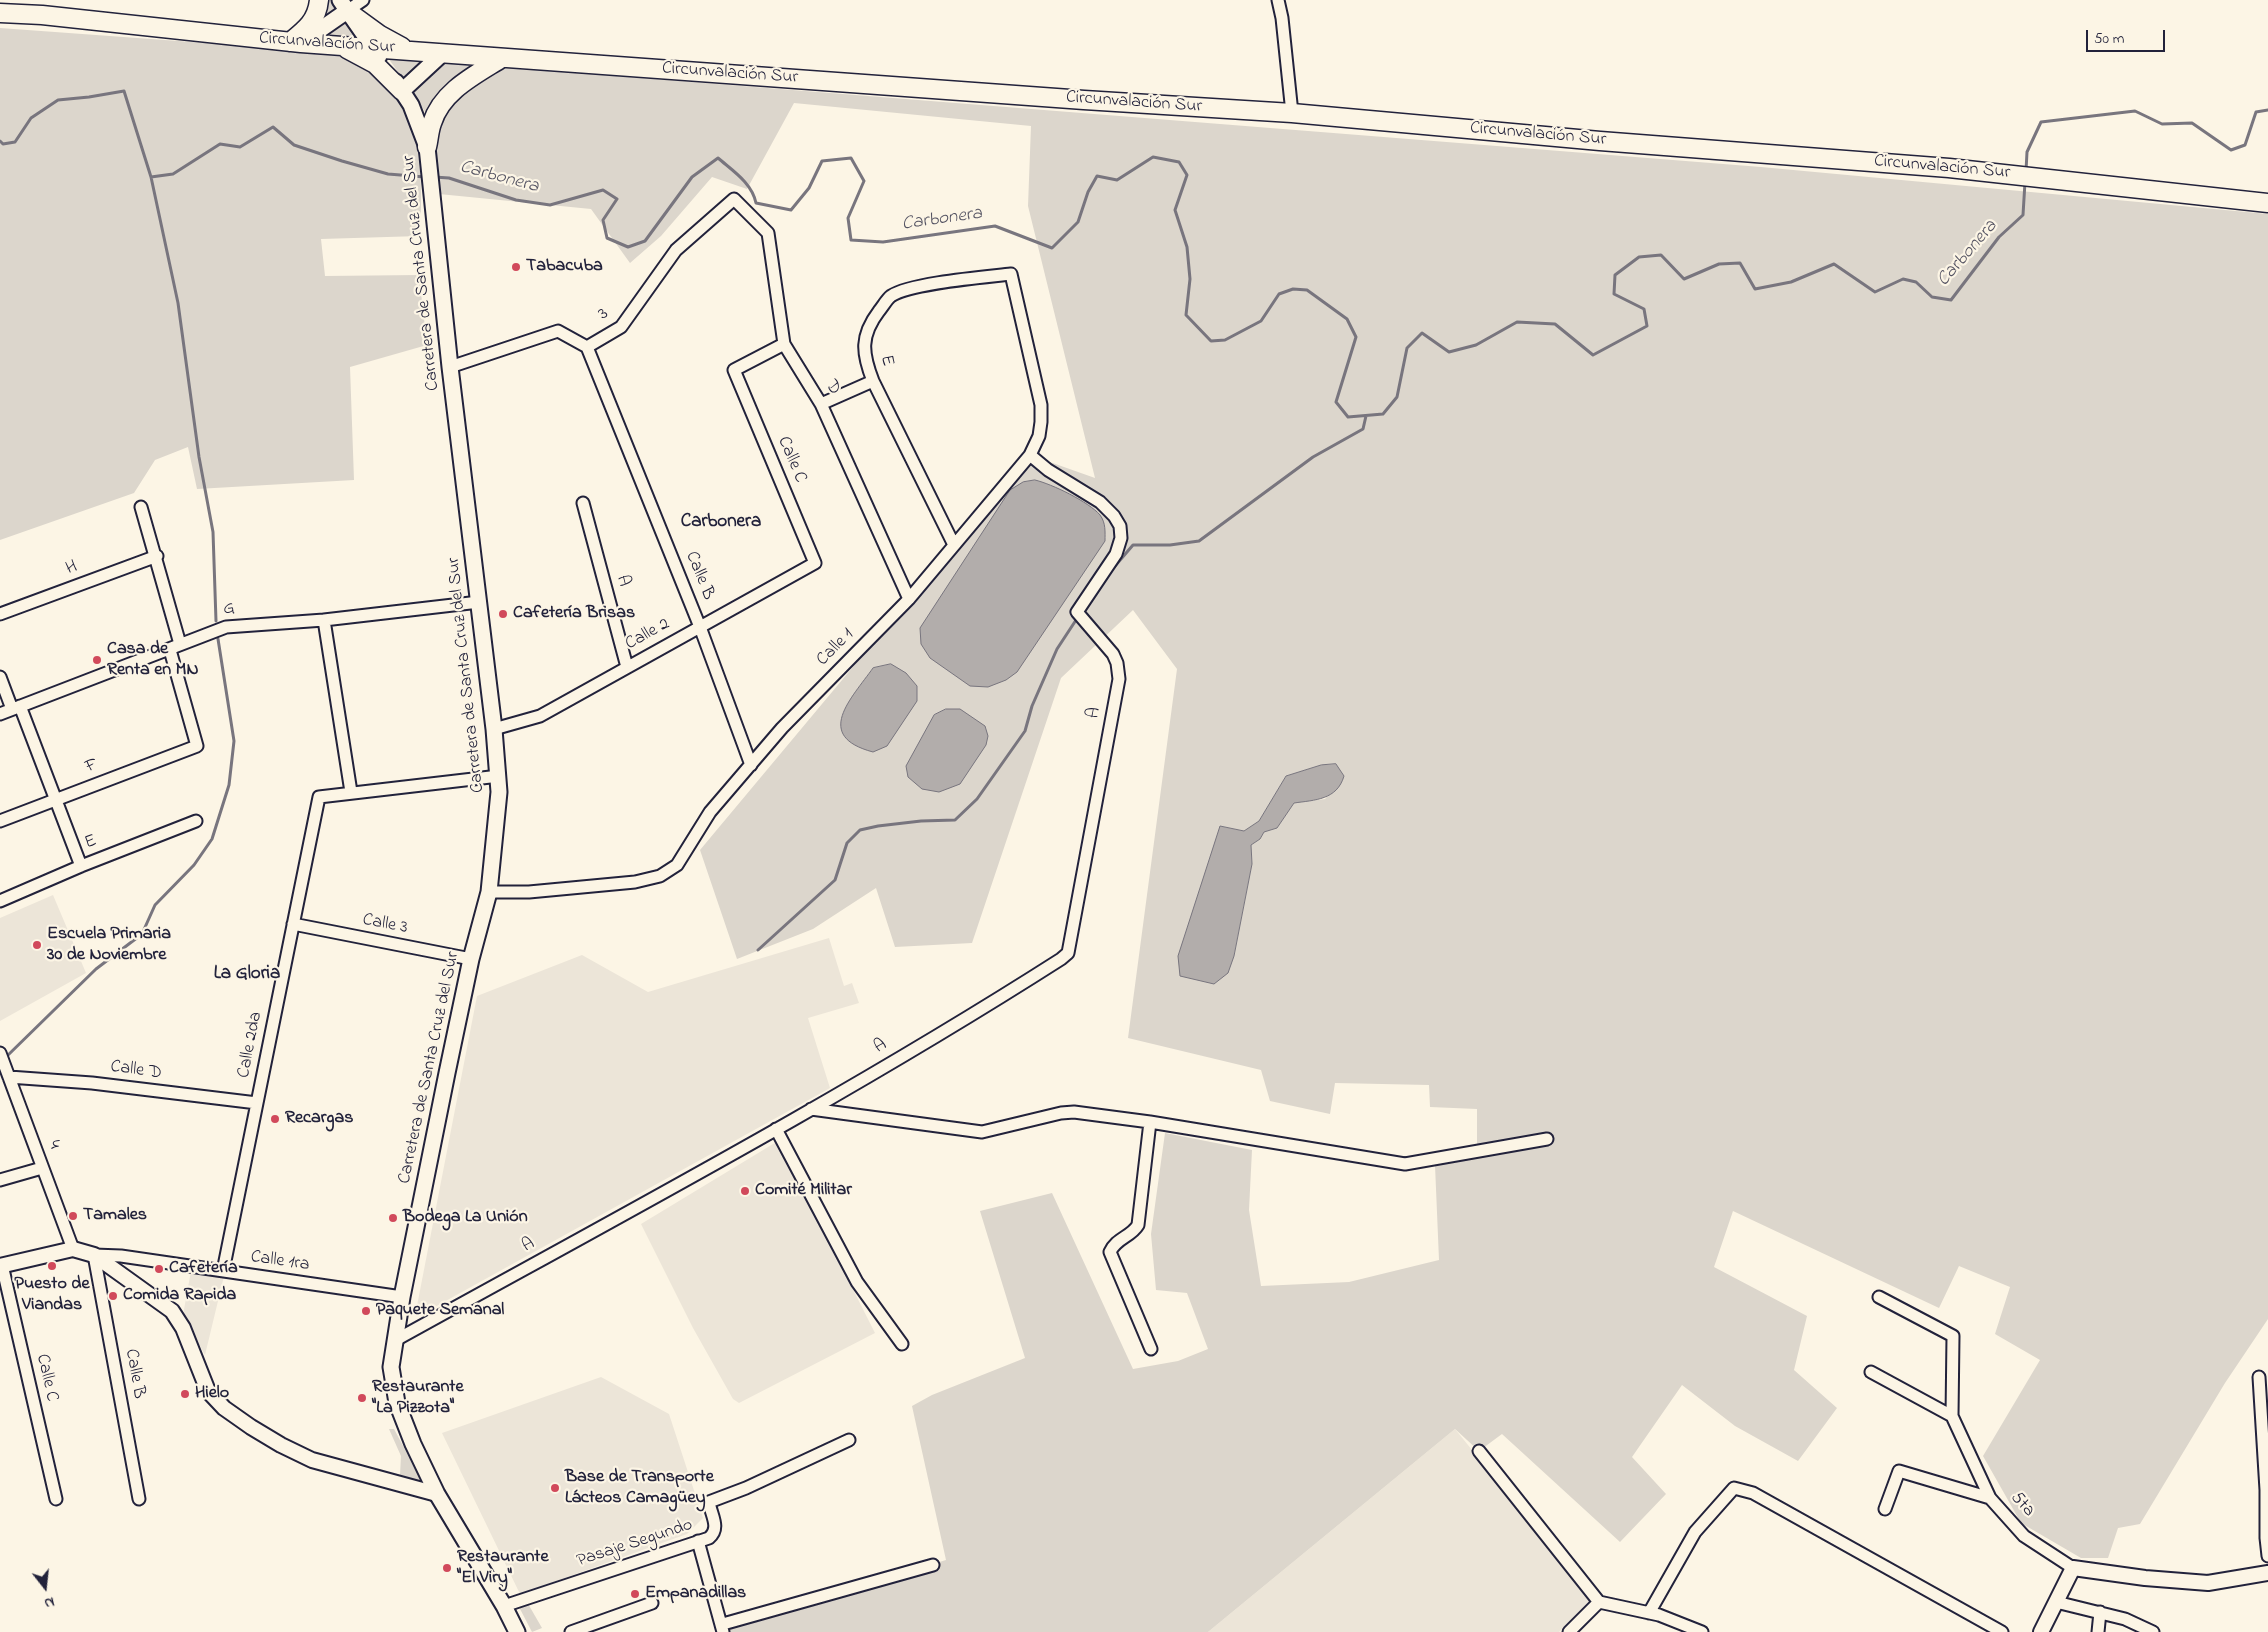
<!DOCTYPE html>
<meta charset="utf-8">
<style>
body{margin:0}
#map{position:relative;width:2268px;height:1632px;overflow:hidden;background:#fcf5e5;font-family:"Indie Flower",sans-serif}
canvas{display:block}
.north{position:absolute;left:20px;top:1562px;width:50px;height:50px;-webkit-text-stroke:4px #fcf5e5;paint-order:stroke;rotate:164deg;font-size:14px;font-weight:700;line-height:20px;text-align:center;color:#22223b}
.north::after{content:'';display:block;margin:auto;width:18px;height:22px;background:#22223b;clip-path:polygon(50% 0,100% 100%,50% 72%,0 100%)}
.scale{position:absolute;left:2086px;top:30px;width:79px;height:22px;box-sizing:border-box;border:2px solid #22223b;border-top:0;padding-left:6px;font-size:15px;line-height:18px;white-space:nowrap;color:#22223b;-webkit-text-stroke:4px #fcf5e5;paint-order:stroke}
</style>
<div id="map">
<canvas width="2268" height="1632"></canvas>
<div class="north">N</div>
<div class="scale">50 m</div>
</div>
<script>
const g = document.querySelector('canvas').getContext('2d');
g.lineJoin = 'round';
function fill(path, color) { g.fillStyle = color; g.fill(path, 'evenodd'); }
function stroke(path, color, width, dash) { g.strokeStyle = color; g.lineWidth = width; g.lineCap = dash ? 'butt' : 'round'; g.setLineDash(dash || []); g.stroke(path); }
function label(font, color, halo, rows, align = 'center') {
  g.font = font + ' "Indie Flower",sans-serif'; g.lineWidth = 4.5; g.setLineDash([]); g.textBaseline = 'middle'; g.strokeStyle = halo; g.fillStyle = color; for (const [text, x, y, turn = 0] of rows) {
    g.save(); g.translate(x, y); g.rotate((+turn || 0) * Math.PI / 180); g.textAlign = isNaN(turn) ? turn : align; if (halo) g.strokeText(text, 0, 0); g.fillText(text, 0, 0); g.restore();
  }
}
fill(new Path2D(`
 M53,895l33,78 -86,48v-103z
 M829,938l15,48 8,-3 7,20 -51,15 22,70 -406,225 -8,-2 61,-315 105,-41 66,37z
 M778,1141l97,192 -136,70 -6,-4 -40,-71 -52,-104z
 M191,1271l33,5 -19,79 -22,-40z
 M601,1377l68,37 34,104 -16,16 -167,60 -78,-161z
 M1455,1429l138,170 -34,33h-351z`), '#ece5d8');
fill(new Path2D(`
 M325,0h6l4,6v7l-22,15z
 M345,20l16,21 -40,-4z
 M0,28l343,25c11,6 23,11 33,19 48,40 47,108 44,164l-99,3 4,37 94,-1 8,70 -77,22 4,113 -157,9 -9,-42 -33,13 -21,33 -134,47z
 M386,55l40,3 -23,21z
 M440,62l36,3 -48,52 -17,-28z
 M503,67l1258,100 507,47v1105l-43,64 -85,141 -22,4 -10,30h-27l-60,-35 -38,-67 57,-96 -45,-26 15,-47 -51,-21 -20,42 -206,-97 -19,56 93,49 -13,54 43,38 -39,53 -63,-35 -53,-41 -50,72 34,37 -46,48 -118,-108 -23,17 -24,-22 -247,203h-480l-2,-5 220,-67 -34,-154 20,-11 93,-37 -45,-147 72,-18 81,176 45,-8 30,-12 -21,-56 -31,-3 -5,-56 14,-101 87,17 -3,60 12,76 88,-4 90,-22 -4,-95 42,-15v-41l-47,-2 -1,-22 -94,-2 -5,31 -60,-13 -9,-31 -133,-32 49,-369 -44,-59 -72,68 -89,265 -77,4 -19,-59 -63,41 -76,30 -37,-109 330,-395 65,23 -67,-272 3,-80 -237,-23 -47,86 -35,-12 -51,59 -31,27 -39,-54 -152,-15c-6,-34 -9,-71 18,-97 13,-12 31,-20 46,-30zM1336,764l8,12 -19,23 -31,4 -17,25 -13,4 -4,7 -9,6 1,19 -18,92 -14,-130 24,5 15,-10 27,-45 35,-11z
 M389,1429h5l29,54 -23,-8 1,-19z
 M527,1602l15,26 -10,4 -13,-25z`), '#dcd6cc');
const water = new Path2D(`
 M1035,480c17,4 54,22 65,35 6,8 5,17 5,26l-88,131 -11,8 -18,7 -18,-1 -40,-28 -9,-14 -1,-16 90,-138 13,-8z
 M891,664l15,9 11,13v15l-30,45 -14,6c-60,-16 -22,-53 0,-84z
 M946,709h14l25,17 3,10 -2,9 -26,39 -21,8 -17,-3 -14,-12 -2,-11 28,-51z
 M1336,764l8,12c-7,24 -29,24 -50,27l-17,25 -13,4 -4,7 -9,6 1,19 -18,92 -6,17 -14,11 -34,-8 -2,-20 42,-130 24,5 15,-10 27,-45 35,-11z`);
fill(water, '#b2adab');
stroke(water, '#78757e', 1);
stroke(new Path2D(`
 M0,141l3,3 12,-2 16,-24 27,-18 31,-3 35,-6 27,86 22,-3 47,-30 20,3 33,-20 21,18 48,16 46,13 37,3
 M2026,171l1,-19 14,-30 94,-11 27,13 30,-1 39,27 14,-5 11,-33 12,-2
 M151,177l27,126 21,154 14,75 3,89
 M434,177l15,1 67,22 34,5 53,-15 14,9 -14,21 4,18 21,9 17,-6 47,-64 26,-19c15,13 34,25 38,45l35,7 18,-22 13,-27 29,-3 13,23 -16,37 3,22 32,2 112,-16 57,22 26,-26 10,-30 9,-16 20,4 36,-23 26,5 8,13 -12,35 12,37 3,32 -4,36 25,26 14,-1 36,-19 18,-27 14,-5 14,1 40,29 9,18 -20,65 12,15 35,-3 14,-17 10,-49 15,-15 27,19 27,-7 41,-23 38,2 38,31 54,-29 -3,-17 -30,-15 1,-19 24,-18 22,-2 23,24 35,-15 21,-1 15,26 36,-7 43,-18 41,28 28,-13 13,3 16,15 19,3 48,-63 24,-22 2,-33
 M1109,573l24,-28h37l29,-4 114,-84 50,-28 3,-13
 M758,950l77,-70 12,-37 13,-13 18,-4 43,-5 34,-1 22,-21 48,-68 7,-25 25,-57 21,-32
 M6,1057l90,-88 46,-35 13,-29 39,-40 18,-26 17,-54 5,-44 -16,-102`), '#78757e', 3);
const minor = new Path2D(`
 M1278,0l4,18 10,95
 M347,11l16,-11
 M587,347l113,280 51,138
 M450,367l108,-36 29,16 34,-20 55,-77 58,-51 34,34 16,111 37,60 88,195
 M821,404l52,-23
 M583,503l44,164
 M141,507l39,137
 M0,614l157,-58
 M324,620l27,172
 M0,677l12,32
 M20,706l61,160
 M0,714l226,-87 98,-7 155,-18
 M494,729l46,-13 275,-153 -81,-193 50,-26
 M0,821l197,-75 -27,-96
 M489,892h40l106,-10 25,-6 17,-11 33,-53 72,-84 127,-129 121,-144 9,-19 2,-14v-17l-30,-131c-26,3 -101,9 -120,22 -4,3 -8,10 -12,15 -19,25 -17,42 -6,70l81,164
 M0,901l81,-35 115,-45
 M293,924l178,35
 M0,1053l73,196
 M9,1077l83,6 165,20
 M811,1109l171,23 79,-19 13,-1 76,10 255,42 142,-25
 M1150,1122l-12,103c-7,12 -22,13 -28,27l41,97
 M776,1129l81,153 45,62
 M0,1180l42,-12
 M2,1265l54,234
 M223,1271l96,-474 180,-21
 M1879,1297l74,39 -1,80 38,82 34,38 49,32
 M394,1341c224,-124 451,-244 667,-382l7,-6 51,-274 -2,-16 -4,-9 -36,-42 39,-58 5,-16 -1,-12 -6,-10 -14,-14 -52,-32 -18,-15
 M1871,1372l81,44
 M2259,1377l7,113v48l2,18
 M1479,1451l120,151 60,13 43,17
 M139,1499l-45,-244 27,1 281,41
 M1885,1509l14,-38 91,27
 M698,1541l25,91
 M2056,1602l69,17 28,13
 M504,1606l205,-68c12,-10 2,-23 0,-36l37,-14 103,-48
 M1649,1613l46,-81 39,-44 19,5 249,139
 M723,1624l210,-59
 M571,1632l81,-29
 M1569,1632l30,-30
 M2098,1632l2,-20`);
const tertiary = new Path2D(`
 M0,1266l73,-17 21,6 78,56 11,17 25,63 16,17 27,19 30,18 31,15 125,34
 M2041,1632l32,-64 72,10 63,5 60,-10`);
const secondary = new Path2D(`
 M340,0l39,56
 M301,43l46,-32
 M396,82l15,23 16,42 23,220 44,362 5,63 -10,100 -18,67 -24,114 -45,224 -11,70 6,36 16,41 24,50 67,112 13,26
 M402,91l41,-38`);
const primary = new Path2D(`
 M347,11l33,24 22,12
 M0,13l42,2 259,28 783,57 208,13 308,28 349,27 319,35
 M290,42c15,-12 27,-21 29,-42
 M347,49l28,15 27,27
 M427,147c2,-8 2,-16 5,-24 10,-32 43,-48 70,-65`);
stroke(minor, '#22223b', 15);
stroke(tertiary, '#22223b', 18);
stroke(secondary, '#22223b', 19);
stroke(primary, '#22223b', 21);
stroke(minor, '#fcf5e5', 11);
stroke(tertiary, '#fcf5e5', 14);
stroke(secondary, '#fcf5e5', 15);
stroke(primary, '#fcf5e5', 18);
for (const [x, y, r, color] of [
 [516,267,5,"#d1495b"],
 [503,614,5,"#d1495b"],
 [97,660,5,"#d1495b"],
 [37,945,5,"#d1495b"],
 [275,1119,5,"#d1495b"],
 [745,1191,5,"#d1495b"],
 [73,1216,5,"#d1495b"],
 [393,1218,5,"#d1495b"],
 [52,1266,5,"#d1495b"],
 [159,1269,5,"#d1495b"],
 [113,1296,5,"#d1495b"],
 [366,1311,5,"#d1495b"],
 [185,1394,5,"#d1495b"],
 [362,1398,5,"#d1495b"],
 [555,1488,5,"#d1495b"],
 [447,1568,5,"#d1495b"],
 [635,1594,5,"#d1495b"]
]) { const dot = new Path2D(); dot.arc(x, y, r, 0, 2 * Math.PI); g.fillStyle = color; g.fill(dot); stroke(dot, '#fcf5e5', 2); }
label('18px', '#22223b', '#fcf5e5', [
 ["Circunvalación Sur",327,44,4],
 ["Circunvalación Sur",730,74,4],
 ["Circunvalación Sur",1134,103,4],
 ["Circunvalación Sur",1538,135,5],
 ["Circunvalación Sur",1942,168,5],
 ["Carretera de Santa Cruz del Sur",422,273,-96],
 ["3",604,315,-36],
 ["E",886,361,77],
 ["D",832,388,60],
 ["Calle C",791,460,67],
 ["H",72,569,-20],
 ["Calle B",699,576,68],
 ["A",622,581,75],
 ["G",229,610,-9],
 ["Calle 2",648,635,-29],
 ["Calle 1",836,648,-45],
 ["Carretera de Santa Cruz del Sur",467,675,-96],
 ["A",1095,713,-80],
 ["F",92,767,-20],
 ["E",91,843,-21],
 ["Calle 3",385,925,11],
 ["Calle 2da",251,1045,-79],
 ["A",881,1047,-31],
 ["Carretera de Santa Cruz del Sur",430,1068,-78],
 ["Calle D",136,1071,8],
 ["4",53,1145,70],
 ["A",529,1246,-29],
 ["Calle 1ra",280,1262,8],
 ["Calle B",134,1374,80],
 ["Calle C",46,1378,77],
 ["5ta",2022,1505,48],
 ["Pasaje Segundo",635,1544,-18]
]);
label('bold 18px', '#22223b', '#fcf5e5', [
 ["Tabacuba",526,267],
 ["Cafetería Brisas",513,614],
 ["Casa de",107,650],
 ["Renta en MN",107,671],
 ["Escuela Primaria",47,935],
 ["30 de Noviembre",47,956],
 ["Recargas",285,1119],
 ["Comité Militar",755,1191],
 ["Tamales",83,1216],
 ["Bodega La Unión",403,1218],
 ["Cafetería",169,1269],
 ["Puesto de",52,1285,"center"],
 ["Viandas",52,1306,"center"],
 ["Comida Rapida",123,1296],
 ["Paquete Semanal",376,1311],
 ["Restaurante",372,1388],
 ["\"La Pizzota\"",372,1409],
 ["Hielo",195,1394],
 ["Base de Transporte",565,1478],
 ["Lácteos Camagüey",565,1499],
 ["Restaurante",457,1558],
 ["\"El Viry\"",457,1579],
 ["Empanadillas",645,1594]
], 'left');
label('italic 19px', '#545362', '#fcf5e5', [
 ["Carbonera",499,178,15],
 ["Carbonera",942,220,-8],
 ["Carbonera",1968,254,-49]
]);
label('bold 19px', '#22223b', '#fcf5e5', [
 ["Carbonera",721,523],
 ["La Gloria",247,975]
]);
</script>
